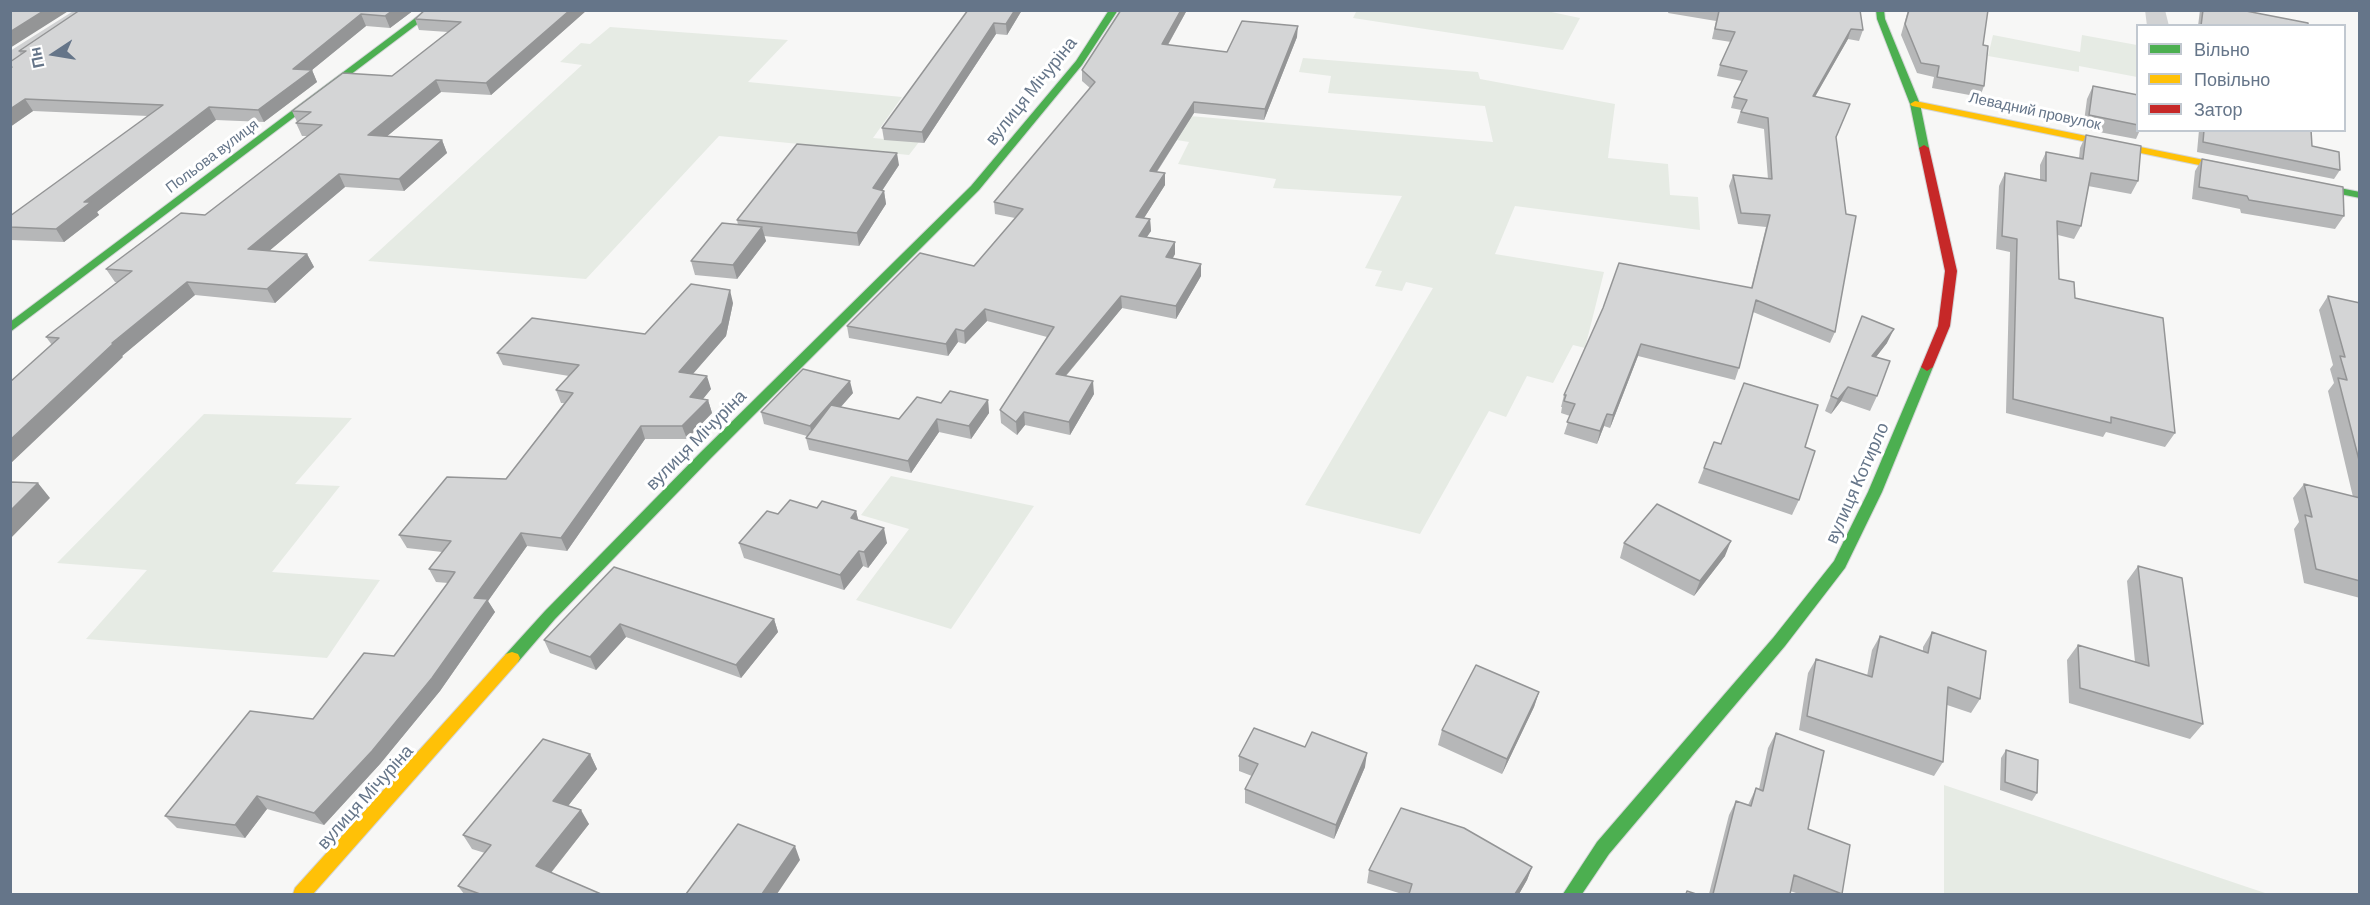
<!DOCTYPE html>
<meta charset="utf-8">
<style>
body{margin:0}
#map{position:relative;width:2370px;height:905px;overflow:hidden;background:#f7f7f6;font-family:Barlow,sans-serif}
canvas{display:block}
.frame{position:absolute;inset:0;border:12px solid #657589;pointer-events:none}
.legend{position:absolute;left:2136px;top:24px;width:210px;height:108px;box-sizing:border-box;background:#fff;border:2px solid #c1c8d0;margin:0;padding:8px 10px;list-style:none;font-size:18px;color:#657589}
.legend li{display:flex;align-items:center;gap:12px;height:30px}
.legend b{width:30px;border:2px solid #c1c8d0}
.north{position:absolute;left:24px;top:24px;width:60px;height:60px;-webkit-text-stroke:4px #fff;paint-order:stroke;rotate:258deg;font-size:16px;font-weight:700;line-height:24px;text-align:center;color:#657589}
.north::after{content:'';display:block;margin:auto;width:21px;height:27px;background:#657589;clip-path:polygon(50% 0,100% 100%,50% 72%,0 100%)}
</style>
<div id="map">
<canvas width="2370" height="905"></canvas>
<div class="frame"></div>
<ul class="legend">
<li><b style="height:8px;background:#4caf50"></b>Вільно</li>
<li><b style="height:8px;background:#ffc107"></b>Повільно</li>
<li><b style="height:8px;background:#c62828"></b>Затор</li>
</ul>
<div class="north">Пн</div>
</div>
<script>
const g = document.querySelector('canvas').getContext('2d');
g.lineJoin = 'round';
function fill(path, color) { g.fillStyle = color; g.fill(path, 'evenodd'); }
function stroke(path, color, width, dash) { g.strokeStyle = color; g.lineWidth = width; g.lineCap = dash ? 'butt' : 'round'; g.setLineDash(dash || []); g.stroke(path); }
function label(font, color, halo, rows, align = 'center') {
  g.font = font + ' Barlow,sans-serif'; g.lineWidth = 6; g.setLineDash([]); g.textBaseline = 'middle'; g.strokeStyle = halo; g.fillStyle = color; for (const [text, x, y, turn = 0] of rows) {
    g.save(); g.translate(x, y); g.rotate((+turn || 0) * Math.PI / 180); g.textAlign = isNaN(turn) ? turn : align; if (halo) g.strokeText(text, 0, 0); g.fillText(text, 0, 0); g.restore();
  }
}
fill(new Path2D(`
 M1357,10h185l38,8 -17,32 -210,-32z
 M610,27l178,13 -40,42 154,15 -29,41 46,4 -10,13 -190,-19 -133,143 -218,-18 214,-196 -22,-3 21,-19 9,1z
 M1993,35l87,17 2,-17 55,10v32l-58,-11v6l-91,-16z
 M1303,58l175,14 2,7 135,25 -7,54 60,6 2,31 28,2 2,33 -185,-24 -20,48 109,18 -19,76 -12,-3 -20,38 -26,-7 -21,41 -17,-6 -69,123 -115,-29 128,-217 -27,-6 -4,9 -27,-5 7,-15 -17,-3 37,-72 -129,-8 3,-9 -98,-15 11,-22 -37,-6 14,-22 327,28 -8,-36 -157,-13 3,-17 -32,-4z
 M204,414l148,4 -57,66 45,2 -68,86 108,8 -53,78 -241,-19 61,-69 -90,-7z
 M891,476l143,30 -83,123 -95,-29 53,-71 -48,-14z
 M1944,785l324,109h-324z`), '#e6ebe4');
const fast = new Path2D(`
 M426,10h10l-426,322v-10z
 M1109,10h9l-36,55 -103,125 -268,268 -156,161 -37,43 -6,2 -6,-2 -2,-4 2,-4 39,-43 156,-159 270,-266 105,-125z
 M1876,10h8l1,9 35,85 9,44 -1,2 -4,1 -5,-3 -9,-44 -33,-85z
 M2299,180l61,12v6l-65,-13v-4z
 M1927,363l6,4 -51,125 -37,76 -60,78 -176,208 -27,40h-19l34,-52 176,-204 61,-77 34,-69 53,-125z`);
const slow = new Path2D(`
 M1915,101l328,67 5,3 -5,3 -331,-68 -2,-2z
 M512,652l6,2 2,4 -2,4 -205,232h-20l2,-6 211,-234z`);
const jam = new Path2D(`
 M1924,145l5,3 28,123 -7,55 -17,41 -6,4 -6,-4 17,-41 7,-55 -26,-123z`);
stroke(fast, '#d3d5d7', 2);
stroke(slow, '#d3d5d7', 2);
stroke(jam, '#d3d5d7', 2);
fill(new Path2D(`
 M75,10h25l-82,56 -8,2v-17z
 M2145,10h20l4,16h-22z`), '#d1d2d3');
fill(fast, '#4caf50');
fill(slow, '#ffc107');
fill(jam, '#c62828');
fill(new Path2D(`
 M80,10h334l-24,18 -24,-2 -54,44 5,12 -53,40 -48,-2 -119,92 2,3 -35,27 -54,-2v-24l138,-100 -115,-5 -23,16v-65l11,-7 -2,-4z
 M587,10l-96,85 -50,-3 -54,44 55,4 5,13 -43,38 -59,-4 -76,64 38,3 7,13 -39,36 -80,-8 -73,61 1,1 -71,-12 -6,-8 72,-55h-3l-9,-13 99,-54 103,-79h-6l-6,-13 1,-1 -5,-11 100,-35 56,-44 -29,-2 -4,-11z
 M968,10h54l-15,25 -11,-1 -72,109 -40,-3 -2,-12z
 M1187,10l-19,35 59,7 70,-15 -33,83 -70,-7 -37,59 8,1v12l-21,33 6,1 1,12 -4,6 28,5v12l-2,4 28,6v12l-25,43 -54,-11 -56,68 28,18 -24,41 -45,-10 -8,10 -16,-12 -1,-13 47,-73 -60,-16 -22,23 -7,-2 -10,14 -99,-18 -2,-12 127,-60 41,-48 -20,-4 -1,-12 96,-114 -8,-7v-11z
 M1669,10h191l3,20 -4,11 -11,-2 -33,58 35,7 -14,34 -1,194 -5,11 -77,-31 -14,56 -4,12 -97,-24 -28,72 -6,-2 -7,18 -33,-10 6,-18 -9,-3 1,-6h-1l3,-12 39,-87 148,-20 15,-61 -28,-3 -9,-38 4,-11 35,4 -4,-50 -27,-6 4,-13 -10,-2 3,-11 8,-16 -25,-5 3,-11 11,-23 -19,-3 4,-18 -48,-8z
 M1908,10h80l-5,35 1,41 -4,11 -48,-9 2,-11 -17,-4 -16,-38z
 M2200,10h41l67,16h-110z
 M2093,86l45,9v35h2l-4,9 -53,-10 4,-30z
 M2199,130h112l1,16 28,24 -6,9 -137,-27z
 M2086,135l52,46 -7,13 -43,-8 -7,40 -7,13 -16,-4 1,44 16,19 100,135 -10,14 -59,-15 -3,5 -97,-24 4,-161 -14,-3 3,-63 6,-13 35,7v-15l6,-13 33,6 1,-10z
 M2202,159l142,57 -9,13 -94,-16 -1,-4 -48,-10 3,-28z
 M899,165l-17,26h2l2,13 -27,42 -95,-10 2,5 -29,38 -42,-4 -4,-14 47,-36 -1,-5z
 M2328,296l32,7v295l-56,-15 -10,-54 5,-7 -6,-24 11,-14 49,13 -25,-106 6,-8 -4,-14 3,-4 -14,-55z
 M733,303l-7,33 -33,38 18,15 -8,10 5,1 4,13 -25,26h-42l-78,112 -40,-5 -39,55 7,11 -55,79 -60,73 -56,61 -57,-16 -22,29 -68,-10 -12,-12 148,-97 81,-63 54,-73 -12,-1 -7,-13 13,-17 -35,-4 -8,-13 107,-56 58,-76h-3l-5,-13 13,-14 -66,-11 -6,-12 148,-19z
 M1856,331l31,12 -11,14 1,39 -7,15 -29,-10 -10,13 -6,-3z
 M853,393l-12,14 58,12 42,-16 47,-3 1,13 -18,26 -32,-7 -28,41 -102,-23 -3,-12 1,-2 -43,-12 -3,-12z
 M1721,444l84,3 -6,53 -7,15 -94,-32 6,-15z
 M817,508l39,3 2,9 29,23 -19,25 -5,-2 -19,24 -100,-32 -5,-15 39,-29z
 M1624,543l101,13 -31,40 -74,-38z
 M2138,566l65,158 -13,15 -121,-36 -2,-43 11,-15 57,17 -8,-81z
 M614,567l160,52 4,13 -37,46 -115,-41 -30,33 -46,-17 -6,-13z
 M1932,632l48,67 -9,14 -24,-8 -4,57 -9,14 -135,-46 9,-57 8,-14 51,17 5,-26 8,-14 43,15v-4z
 M1539,692l-5,15 -32,67 -64,-29 4,-15z
 M1776,733l32,96 34,65h-43l-9,-3v3h-81l20,-79 7,-14 12,4 8,-17 3,1 9,-41z
 M1305,747l60,20 -31,72 -89,-36v-14l7,-13 -13,-5v-15z
 M2006,750l31,43 -5,8 -32,-11 1,-32z
 M590,754l7,15 -29,37 21,18 -38,49 50,21h-137l-6,-8 27,-33 -13,-4 -9,-14z
 M1532,867l-5,13 -8,14h-117l-35,-11 2,-13z`), '#b6b7b8');
fill(new Path2D(`
 M45,10h25l-60,38v-16z
 M393,10h21l-24,18 -5,-12z
 M570,10h17l-96,85 -5,-12z
 M1015,10h7l-15,25 -1,-11z
 M1181,10h6l-25,45v-11z
 M361,14l5,12 -54,44 5,12 -53,40 -6,-12 35,-41z
 M994,23l2,11 -72,109 -2,-11z
 M1298,26l-1,11 -33,83 1,-11z
 M1851,29l-3,10 -39,68 4,-11z
 M436,80l5,12 -67,55 -6,-12z
 M25,99l8,12 -23,16v-18z
 M1194,102v11l-44,69v-11z
 M209,107l7,13 -119,92 2,3 -35,27 -8,-13 28,-27z
 M442,140l5,13 -43,38 -5,-12z
 M897,153l2,12 -24,36 -2,-13z
 M1165,173v12l-28,44 -1,-12z
 M339,174l6,13 -89,75 -8,-13z
 M884,191l2,13 -27,42 -2,-13z
 M1150,219l1,12 -12,17v-12z
 M762,227l4,14 -29,38 -4,-14z
 M1175,242v12l-9,15v-12z
 M307,254l7,13 -39,36 -8,-14z
 M1201,264v12l-25,43v-13z
 M187,282l8,13 -73,61 1,1 -113,107v-24l102,-97z
 M730,290l3,13 -7,33 -43,49 -4,-13z
 M1121,296l1,12 -65,78 -1,-12z
 M985,309l2,12 -22,23 -1,-13z
 M956,329l2,13 -10,14 -2,-12z
 M1894,329l-7,14 -22,28 7,-15z
 M1641,344l-3,12 -28,72 3,-13z
 M707,376l4,13 -17,21 -4,-13z
 M850,381l3,12 -40,45 -3,-12z
 M1093,381l1,13 -24,41 -1,-13z
 M1848,387l-7,14 -10,13 7,-15z
 M708,400l4,13 -25,26 -5,-13z
 M988,400l1,13 -18,26 -2,-13z
 M1024,412l1,13 -8,10 -1,-13z
 M1607,414l-3,12 -7,18 3,-13z
 M937,419l2,13 -28,41 -3,-12z
 M641,426l4,13 -78,112 -6,-13z
 M38,483l12,15 -40,41v-28z
 M856,511l4,16 -9,-9z
 M884,528l3,15 -19,25 -4,-16z
 M521,533l6,13 -39,55 7,11 -55,79 -60,73 -56,61 -10,-12 160,-215z
 M1731,541l-6,15 -31,40 6,-15z
 M859,551l4,15 -19,24 -4,-15z
 M774,619l4,13 -37,46 -5,-13z
 M620,624l6,13 -30,33 -6,-13z
 M1539,692l-5,15 -32,67 5,-15z
 M1367,753l-2,14 -31,72 2,-14z
 M590,754l7,15 -36,46 -8,-14z
 M257,796l10,13 -22,29 -10,-13z
 M581,810l8,14 -44,56 -9,-14z
 M795,846l5,14 -23,34h-15z
 M1532,867l-5,13 -8,14h-4z`), '#949596');
const building = new Path2D(`
 M10,10h35l-35,22z
 M80,10h313l-8,6 -24,-2 -68,55 19,1 -54,40 -49,-3 -125,95h7l-35,27 -46,-2v-11l153,-111 -138,-6 -15,10v-41l2,-1h-2v-5l16,-11h-7z
 M425,10h145l-84,73 -50,-3 -68,55 74,5 -43,39 -60,-5 -91,75 59,5 -40,35 -80,-7 -75,61h2l-104,97v-58l49,-44 -13,-1 86,-66 -26,-2 75,-56 24,2 117,-90 -26,-2 15,-11 -19,-1 51,-38 49,3 69,-54 -46,-3z
 M968,10h47l-9,14 -12,-1 -72,109 -40,-4z
 M1121,10h60l-19,34 65,8 15,-31 56,5 -33,83 -71,-7 -44,69 15,2 -29,44 14,2 -11,17 36,6 -9,15 35,7 -25,42 -55,-10 -65,78 37,7 -24,41 -45,-10 -8,10 -16,-12 54,-83 -69,-18 -21,22 -8,-2 -10,15 -99,-18 73,-73 54,13 49,-57 -29,-7 101,-120 -13,-12z
 M1716,10h144l3,20 -12,-1 -38,67 37,8 -14,33 10,77 10,2 -21,116 -79,-32 -17,68 -98,-24 -28,71 -6,-1 -7,17 -33,-9 8,-18 -11,-3 2,-6h-2l39,-87 16,-45 133,25 18,-73 -29,-2 -8,-38 39,4 -4,-61 -27,-6 6,-12 -13,-3 13,-26 -27,-6 15,-33 -20,-3 4,-18z
 M1909,10h79l-5,35 5,1 -4,40 -47,-9 2,-11 -18,-3 -16,-39z
 M2203,10h38l67,13v3h-107z
 M2093,86l45,9v30l-49,-10z
 M2204,130h107l1,16 27,6 1,18 -137,-28z
 M2086,135l55,11 -3,35 -47,-8 -10,53 -24,-5 2,58 15,3 1,16 88,20 12,115 -64,-16v6l-98,-24 4,-160 -15,-3 3,-63 41,8v-29l37,7z
 M797,144l100,9 -24,35 11,3 -27,42 -120,-13z
 M2202,159l141,28 1,29 -95,-16 -2,-4 -48,-9z
 M722,223l40,4 -29,38 -42,-4z
 M691,284l39,6 -8,33 -43,49 28,4 -17,21 18,3 -26,26h-41l-80,112 -40,-5 -47,65 14,1 -56,79 -60,73 -58,62 -57,-17 -22,29 -70,-9 85,-105 63,8 51,-66 30,3 53,-72 8,-12 -26,-3 22,-28 -52,-6 48,-58 59,2 67,-86 -17,-3 23,-25 -82,-12 35,-35 113,16z
 M2328,296l32,7v161l-22,-86 9,2 -7,-24 5,1z
 M1862,316l32,13 -22,27 18,5 -13,35 -29,-9 -10,12 -7,-3z
 M803,369l47,12 -40,45 -49,-14z
 M1744,383l74,22 -13,42 10,4 -16,49 -95,-32 10,-26 7,2z
 M950,391l38,9 -19,26 -32,-7 -29,42 -102,-23 25,-33 68,14 18,-22 24,6z
 M10,482l28,1 -28,28z
 M2304,484l56,14v83l-44,-12 -11,-54 7,2z
 M790,500l27,8 5,-7 34,10 -5,7 33,10 -20,24 -5,-1 -19,24 -101,-32 28,-32 11,3z
 M1657,504l74,37 -31,40 -76,-38z
 M2138,566l44,12 21,146 -123,-36 -2,-43 71,21z
 M614,567l160,52 -38,46 -116,-41 -30,33 -46,-17z
 M1932,632l54,19 -6,48 -32,-12 -5,75 -136,-46 9,-57 56,18 8,-41 48,17z
 M1476,665l63,27 -32,67 -65,-29z
 M1254,728l51,19 7,-15 55,21 -31,72 -91,-36 13,-25 -19,-8z
 M1776,733l48,18 -16,78 42,16 -8,49 -48,-19 -4,19h-77l23,-93 15,5 5,-18 7,3z
 M543,739l47,15 -37,47 28,9 -45,56 65,28h-121l-22,-8 33,-41 -28,-10z
 M2006,750l32,10 -1,33 -32,-11z
 M1401,808l63,20 68,39 -17,27h-106l3,-10 -43,-14z
 M738,824l57,22 -33,48h-76z
 M1687,891l9,3h-10z`);
fill(building, '#d4d5d6');
stroke(building, '#949596', 1.5);
label('15px', '#657589', '#fff', [
 ["Левадний провулок",2035,111,12],
 ["Польова вулиця",212,156,-37]
]);
label('18px', '#657589', '#fff', [
 ["вулиця Мічуріна",1031,91,-51],
 ["вулиця Мічуріна",696,440,-45],
 ["вулиця Котирло",1857,483,-66],
 ["вулиця Мічуріна",365,797,-48]
]);
</script>
